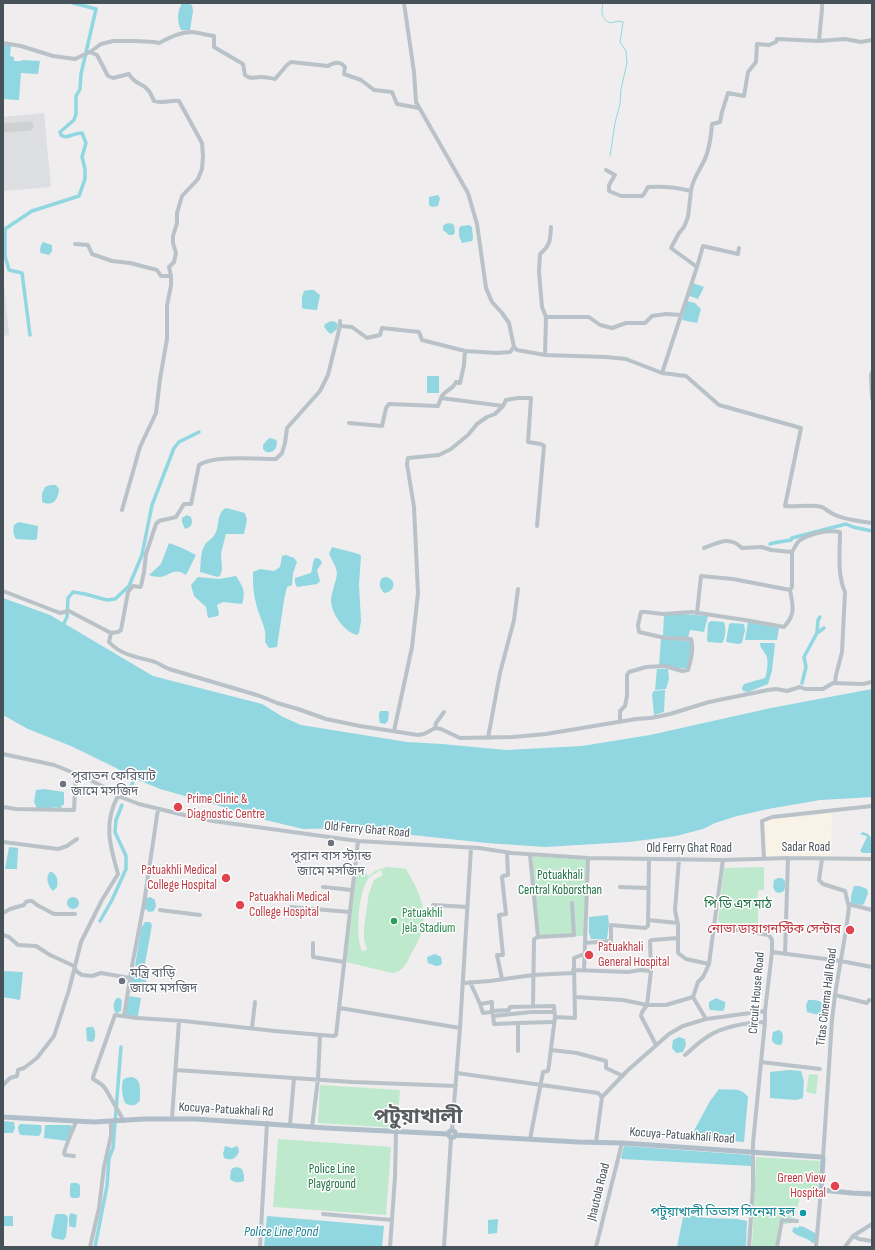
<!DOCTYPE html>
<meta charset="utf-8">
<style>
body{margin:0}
#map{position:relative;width:875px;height:1250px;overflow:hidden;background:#efeded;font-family:"Sofia Sans Condensed",sans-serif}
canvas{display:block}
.frame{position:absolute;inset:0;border:4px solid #475158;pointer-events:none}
</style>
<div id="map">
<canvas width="875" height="1250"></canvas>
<div class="frame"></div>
</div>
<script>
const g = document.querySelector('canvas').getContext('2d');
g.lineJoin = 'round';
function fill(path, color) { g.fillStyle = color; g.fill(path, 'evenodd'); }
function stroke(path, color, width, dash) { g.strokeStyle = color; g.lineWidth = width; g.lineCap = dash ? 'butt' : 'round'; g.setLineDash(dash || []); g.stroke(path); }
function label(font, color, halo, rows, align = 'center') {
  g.font = font + ' "Sofia Sans Condensed","Noto Sans Bengali",sans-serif'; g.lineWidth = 3; g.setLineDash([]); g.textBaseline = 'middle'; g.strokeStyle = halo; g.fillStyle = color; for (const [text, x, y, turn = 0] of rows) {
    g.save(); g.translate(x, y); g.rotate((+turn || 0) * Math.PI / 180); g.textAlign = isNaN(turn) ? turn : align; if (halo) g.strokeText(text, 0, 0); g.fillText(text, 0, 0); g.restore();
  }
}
fill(new Path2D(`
 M832,813l-1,45 -30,-1v-7l-1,5 -5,2h-27l-4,-2 -1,-32 3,-3 14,-3h21z`), '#f9f2e7');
fill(new Path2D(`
 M44,113l7,74 -48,4v-74z
 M3,273l6,62 -6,1z`), '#dcdee1');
fill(new Path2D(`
 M532,856l54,4 -2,76 -45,1z
 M387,867l13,1 6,1c12,20 23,42 15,65 -3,7 -6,14 -10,20 -4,9 -8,18 -19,19l-46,-11 10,-89h9l4,3 6,-5zM381,870l2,5 -9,5 -5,13 -5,34v12l3,11 -5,1c-7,-16 -4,-57 6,-72 3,-4 8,-6 13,-9z
 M764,867v23h-6l-1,16h1v20l-38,-3 -2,-2 6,-53z
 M809,1074l9,1 -2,19 -10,-2z
 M320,1085l80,5 -3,38 -79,-5z
 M278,1139l113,8 -5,68 -113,-8z
 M756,1157l64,4 -3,38 -17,-1 -7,25 -14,2 -3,22h-24z`), '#bfe9cc');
fill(new Path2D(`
 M182,3h5l5,2 1,6 -3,19h-9c-4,-8 -4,-19 1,-27z
 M3,45h8l-1,11 4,1v4h8v-1l18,1 -2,13 -17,-1 -2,27 -16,-1z
 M438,195l2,3 -2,8 -6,1 -3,-2v-8z
 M450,223l4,2 1,7 -2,3h-4l-6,-5v-4l2,-2z
 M469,225l3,2 1,11 -1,3 -10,2 -3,-7v-8l2,-2z
 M43,242l9,3v6l-3,4 -8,-2c-2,-3 0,-9 2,-11z
 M693,283l11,4 -6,12 -8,-3 -1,-2z
 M309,290h5l6,5 -3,15 -12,-1 -3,-1v-11l2,-6z
 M687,301l8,2 6,6 -4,14 -15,-3z
 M331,321l5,1 2,3 -1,4 -6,5 -3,-2 -4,-5 1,-3z
 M427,376h12v17h-12z
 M269,438l5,1 3,2c0,8 -3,12 -11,11l-3,-3v-4z
 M50,485h6l3,4c-1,11 -6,18 -17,13v-9l3,-6z
 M226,508l19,5 2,7 -3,14h-18l-5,19 1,17 -2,6 -2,1 -18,-5c1,-10 0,-21 6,-29 3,-3 7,-5 9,-9 5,-8 1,-21 11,-26z
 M187,515l4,2c2,6 1,10 -6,12l-3,-7v-4z
 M19,522l19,4 -1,13 -3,1 -18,-1c-3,-5 -3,-9 -2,-14z
 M169,543l13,5 14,7 -10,20c-12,-9 -17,2 -27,2 -3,0 -7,-1 -10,-2l12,-11z
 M332,547l27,7 2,2 -2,29 2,36 -2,12 -2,2c-13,-3 -27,-23 -26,-36 1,-9 5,-17 6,-25 0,-6 -5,-14 -8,-20z
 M286,555l8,3 3,4 -4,11 -1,12 -5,2 -3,13 -7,47 -8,1 -4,-6c3,-14 -7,-26 -9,-39 -3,-11 -3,-21 -3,-31l7,-3 14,2 6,-4 2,-11z
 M315,558l5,1 2,4 -5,7 3,11 -3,3 -20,3 -2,-4v-5l16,-5c2,-5 1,-11 4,-15z
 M236,576c7,11 10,15 6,28l-19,-2 -6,3 2,8 -1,3 -10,2 -2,-11 -12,-11 -3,-11 7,-8 21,2z
 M385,577c12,1 11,15 -1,16 -4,-5 -6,-9 -2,-15z
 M3,598l47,17 103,61 109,28 21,13 18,8 106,17 35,2 64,6 76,-4 68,-11 121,-27 101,-19v108l-15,1 -37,2 -52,9 -31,7 -22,7 -12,6 -27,7 -47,6 -84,5 -58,-4 -84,-9 -14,-3h-19l-18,-3 -49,1 -46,-11 -40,-13 -57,-16 -24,-10 -20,-11 -45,-22 -43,-17 -25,-14z
 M681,614l27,2 -4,16 -14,-2 -2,8 -25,-2 1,-21h10z
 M711,621l13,1c2,6 2,16 -2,21l-14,-1 -1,-2 1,-17z
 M748,622l31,6 -2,12h-32z
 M732,623l12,1 1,6 -3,13 -4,1 -12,-2 3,-18z
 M661,639l28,2 2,2 -3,25c-10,1 -20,-2 -29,-3z
 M760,643h14l1,1 -3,27 -4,13 -20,8 -5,-1 -1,-3 2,-4 21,-6c2,-6 4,-17 1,-23 -3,-5 -6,-7 -6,-12z
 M657,669h11l1,10 -3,10 -11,1z
 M665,690l-1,22 -10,3 -2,-21 2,-3z
 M380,711h8l1,2 -1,8 -3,3 -5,-1c-1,-4 -2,-8 0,-12z
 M44,789l20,3v13h-2l-1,4h-3l-2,-2c-5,2 -13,1 -19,1l-3,-6 2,-12z
 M863,832c11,3 10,12 8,21h-8l-3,-2 7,-14 -1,-1 -6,-2z
 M9,847l9,1 -1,21h-12z
 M50,872h2c6,4 6,9 5,15l-4,4c-5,-5 -8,-13 -3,-19z
 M778,878h4l3,3v7l-2,4c-9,3 -11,-4 -9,-12z
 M854,886h5l8,3 1,4 -4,11 -3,1 -10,-2v-7z
 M67 903a6 6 0 1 1 12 0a6 6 0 1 1-12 0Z
 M150,897l2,1 3,2 1,6 -2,5 -5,1 -5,-4 2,-10z
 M608,915l1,9 -2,15h-16l-2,-6v-16z
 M145,922h5l2,3 -8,44 -9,-3 6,-38z
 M435,954l6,3 1,6 -1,2 -5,1 -8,-3 -1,-6z
 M3,971l20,1 -3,28 -17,-3z
 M132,971l15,1 -2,21 -15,-1z
 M128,996l13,2 -3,18 -12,-1z
 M117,998h3l2,3 -1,10 -4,2 -2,-1c-2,-4 -2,-11 2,-14z
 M716,998l9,4v5l-2,4 -13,-1 -1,-3v-5z
 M808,1000c15,0 17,2 15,16l-16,-4 -1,-6z
 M89,1027h4c3,4 3,11 0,15l-6,-1 -1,-13z
 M779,1030l3,2 1,4 -1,8 -2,1c-9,-1 -9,-5 -7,-13z
 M679,1037l6,2 1,6 -3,7 -7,1 -4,-5 1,-8z
 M789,1070l12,1 3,10 -1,17 -7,2 -26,-2v-26z
 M131,1077c11,1 9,14 9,23 -4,7 -9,6 -15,3 -3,-8 -4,-15 -2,-23l3,-2z
 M719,1089c12,2 21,-3 29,8l-4,45 -54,-4 20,-37z
 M3,1121l11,1 1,6 -2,5h-10z
 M20,1124l21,1c1,4 1,7 -2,11l-18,-1 -2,-2 -1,-6z
 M45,1125h25l2,1 -1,6 -3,9 -24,-3z
 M225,1146l7,2 5,-2 1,1 1,5c-4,7 -7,9 -15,6l-1,-4z
 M624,1146l126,9 1,2v9l-129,-7 -1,-2z
 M237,1167l5,2 2,6v6c-5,2 -10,2 -14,-2l1,-9 2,-2z
 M71,1183h6l3,2v11l-2,2h-6l-2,-2v-10z
 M71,1213l6,2 -1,11 -1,2 -6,-2v-10z
 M57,1214h7l3,2 1,2 -2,19 -3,3 -10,-2 -2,-3 4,-20z
 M685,1215l22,3 30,1 10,2 -1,26h-69l6,-30z
 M3,1216h10v10h-10z
 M267,1216l117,10 -2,21h-118z
 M498,1219l-1,14 -9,1v-14z
 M799,1226l5,1 11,6 1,9 -4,1c-5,-7 -15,-5 -20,-12l2,-4 4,1z`), '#90d7e1');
stroke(new Path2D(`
 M603,3c-2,9 -2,17 8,20l7,-2 5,1 -3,20 6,9 1,12 -6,26 -1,15 -5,19 -5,33`), '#90d7e1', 1);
stroke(new Path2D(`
 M30,335l-8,-62 -13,-3 -4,-14v-27l27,-18 47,-15 6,-17v-10l-3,-12 4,-14 -4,-10c-8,-1 -14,7 -21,2l-1,-3 14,-12 2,-6v-18l4,-7 1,-15 15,-65 -23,-6
 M770,544l3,-1 18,-3 1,-2 54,-14 7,3 19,4
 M62,627l5,-10 1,-19 5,-6 12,2 22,6 8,-1 14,-13 13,-31 10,-50 22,-57 5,-6 20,-10
 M817,633l1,-13 2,-3
 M802,683l4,-16 -2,-10 13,-24 7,-5
 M128,791l9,-16
 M100,921l12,-21 14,-31v-13l-11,-24 1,-12 6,-15
 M95,1247l12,-61 2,-28 4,-10 8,-101`), '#90d7e1', 3.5);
stroke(new Path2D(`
 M3,128l26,-2`), '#cfd0d2', 9);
stroke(new Path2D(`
 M404,3l10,69 2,30 52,91 9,31 9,64 6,14 10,11 7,10 5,24 3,3 28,5 61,2 20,2 36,14 24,3 33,29 82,23 -16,78c11,1 27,-2 37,1 4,2 7,5 11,7 11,6 26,7 39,9
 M819,41l3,-32v-6
 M3,43l18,3 32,10 22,3 15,-7 11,-8 12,-3h22l19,1 5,1c10,-5 21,-11 33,-11 7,1 15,3 22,4v11l29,17 2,11c6,5 9,2 16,2 4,0 9,1 14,2l12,-14 4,-3 37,4c6,-4 12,-5 17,1l-1,7 17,6 13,10 18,2 5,12 22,4
 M606,170l9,5 -6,10v6l12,5h21l2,-2 4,-7c15,-1 28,0 43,4l-3,26 -4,10 -5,6 -8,15 26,19 -35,106
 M691,191c1,-10 6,-17 11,-26 7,-12 9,-27 10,-41l8,-2 2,-10 6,-19 16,3 4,-24 8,-10 1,-18 12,1 7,-3 1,-3 42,2 26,-2 16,3 11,-2
 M75,244l13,1 4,9 20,7 18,2 27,7 4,6h10l-2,-9 5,-5 2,-9 -3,-10v-7l4,-13v-10l5,-17 16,-17 4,-10 1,-13 -1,-13 -23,-42c-9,-1 -17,3 -25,0 -2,-4 -4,-10 -7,-12 -6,-7 -12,-4 -18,-15l-16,4 -5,-2 -11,-21 -7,-3
 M697,267l6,-21 35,8 1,-6
 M546,317h43l11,8 12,3 14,-5h19l7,-7 14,-2 15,1
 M340,326l12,1 15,11 13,-3 2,-7 37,4 3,8 43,11 32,2 13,-1 4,-5
 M545,355l1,-38 -4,-10 -3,-35 1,-18c11,-9 10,-15 11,-27
 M872,372l-1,4 1,23
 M503,406l3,-6 12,-2h13l-3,44 13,2 3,2 -7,80
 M349,423l33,3 4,-18 3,-4 49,2 3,-8
 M122,510l18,-63 16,-34 4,-34 7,-40v-34l4,-19v-10
 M704,548c14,-5 25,-13 38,0l20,-1 9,3 21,2c2,-3 4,-8 7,-11 10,-8 29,-11 41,-9 0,18 -3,43 5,60l-3,60 -6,23 -1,8
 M790,590l2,-3v-35
 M3,591l57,22 9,-2 42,22 -2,9c13,14 29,15 46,20 5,2 9,5 14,7l91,27 17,7 21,6 28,10 34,7 58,9 6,-1 11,-6 1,-5 8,-11
 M111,633l7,-1 3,-2 7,-38 5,-6 7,1 1,-1 3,-14 2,-18 10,-30 3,-3 17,-4 8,-13h7l8,-39c15,-10 59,-6 77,-6l6,-6 3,-10 2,-15 33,-37 8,-16 12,-49v-5
 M620,722v-11l5,-5 2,-10v-21l2,-3 17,-5 19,-1 17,5 6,-1c3,-10 6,-21 3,-31l-26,-1 -26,-6 -1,-7 3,-13h5l17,2 29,-2 59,9 33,6c12,-13 9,-21 6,-37l-57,-11 -32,-3 -4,37
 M435,728l6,1 19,9 53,-1 33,-3 90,-15 15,-1 19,-4 39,-12 59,-12 8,-1 11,2 13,-4 5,2h18l10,-6 30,1 9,-2
 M394,731l18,-84 6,-54 -4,-86 -7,-43 1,-6 31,-3 12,-6 17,-14 9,-11 10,-7 8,-3 8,-8 -62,-8c3,-8 12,-8 15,-16l4,1 4,-18 1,-14
 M488,738l12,-65 14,-53 4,-31
 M3,754l51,11 30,12 20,10 14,9 21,8 45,11 29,6 145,20 121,7 33,5 76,5 135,2 65,-2 84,1
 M3,807l13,2 58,1 2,-37
 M3,842l55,7 9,-3 10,-7
 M530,855l8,82 -4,2 -1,67
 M764,858l-2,-37 10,-4 100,-11
 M679,859l-4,51 3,15v28l8,6 23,5 -6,13 -5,5 -5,15 13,22
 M822,859l-3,21 4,4 22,7 4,16 -3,23 -11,65 -3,25 -9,138
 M723,860l-9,66 55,9 3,5v12l-7,59v11l-12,121v44l-4,60
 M323,887l29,3
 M620,887l28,1
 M848,904l24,6
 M433,905l34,2
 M290,907l60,5
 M160,910l40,5
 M3,913l7,-4 14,-4 2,-3 3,-1h3l5,4 17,9h21
 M648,920l30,3
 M3,935l6,2 9,8 18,1 14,9 24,11 2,5 6,4 10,1 9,-3 29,5
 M538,937l36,-2 -2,-32
 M313,943v14l31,5
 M585,943l26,-2v-16l34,3 3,-2 1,-67
 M772,952l69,9 31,6
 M785,954l3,-96
 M709,964l5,-38
 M573,970l55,2 13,-2 10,1
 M584,970l4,-112
 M502,979l-5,-24h6l-4,-40 7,-1 -4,-37 1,-1 5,-1 -1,-22
 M470,982l10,22 3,9 9,-1
 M463,983l27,-2 43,-6 40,-2
 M835,995l32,8 2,-3h3
 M575,997l48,3 24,5h19l27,-8
 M480,1004l12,-2v9l17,-1 1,-3 44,-1 1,11 20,1 -1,-55v-5l10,-4
 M340,1008l120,20
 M493,1015l1,9 24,-1
 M124,1016l8,-50 12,-63 14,-94
 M493,1016l38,-4h23
 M252,1028l3,-26
 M656,1045l-15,-29 1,-4 5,-7 4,-34 -1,-30 2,-1 26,-2
 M551,1050l26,3 29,8v7l17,8
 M518,1051v-28l34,-1
 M685,1055c7,-6 14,-13 22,-18 14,-10 41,-15 58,-15
 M761,1062l59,7
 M176,1070l176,12 104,4
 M457,1073l141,20 4,4
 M3,1085l7,-7 7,-2 1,-6 6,-2 13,-10 17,-22 15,-46 12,-48 21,-42 16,-26c-8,-28 -15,-51 0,-78
 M172,1118l7,-97
 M124,1121l-19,-33 -4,-4 -8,-5v-2l22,-62 22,3 47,3 91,10 58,5 3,-1 22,-194
 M290,1125l4,-47
 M312,1127l6,-48 2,-44
 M452,1130l8,-102 11,-180
 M530,1139l13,-67 5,-1 1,-6 6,-48
 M596,1142l6,-45 25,-26 42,-37 14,-8 23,-7 59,-8
 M74,1156l-9,-1 -1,-2c3,-11 8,-21 12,-31
 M323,1214l69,6
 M853,1236l6,3 13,2
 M90,1247l9,-39 5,-41 7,-31v-14
 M260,1247l7,-124
 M390,1247l5,-70 1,-46
 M444,1247l7,-109
 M596,1247l26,-104
 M777,1247l5,-27 15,1
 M816,1247l5,-57
 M845,1247l8,-11 19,-12`), '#b9c2c8', 4);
stroke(new Path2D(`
 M3,1117l91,5 50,-3h52l130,9 122,6
 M448.5 1134a3.5 3.5 0 1 1 7 0a3.5 3.5 0 1 1-7 0Z
 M455,1135l123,7 44,1 199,14 2,1v2l-2,30 31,3 20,1`), '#afbec9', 5);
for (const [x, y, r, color] of [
 [63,784,4,"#6b7280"],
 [178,807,5,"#e0444e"],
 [331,843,4,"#6b7280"],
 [226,878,5,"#e0444e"],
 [240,905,5,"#e0444e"],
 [394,921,4,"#2e9e5b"],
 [850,930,5,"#e0444e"],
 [589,955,5,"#e0444e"],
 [122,981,4,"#6b7280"],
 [835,1186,5,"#e0444e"],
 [803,1213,4,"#0f9aa8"]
]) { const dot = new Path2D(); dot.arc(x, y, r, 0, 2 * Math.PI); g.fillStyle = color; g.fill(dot); stroke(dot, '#fff', 1.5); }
label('13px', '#5b616d', '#fff', [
 ["পুরাতন ফেরিঘাট",71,777],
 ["জামে মসজিদ",71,792],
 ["পুরান বাস স্ট্যান্ড",331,857,"center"],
 ["জামে মসজিদ",331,872,"center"],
 ["মন্ত্রি বাড়ি",130,974],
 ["জামে মসজিদ",130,989]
], 'left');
label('13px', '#be3a42', '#fff', [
 ["Prime Clinic &",187,800],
 ["Diagnostic Centre",187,815],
 ["Patuakhli Medical",217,871,"right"],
 ["College Hospital",217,886,"right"],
 ["Patuakhali Medical",249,898],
 ["College Hospital",249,913],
 ["নোভা ডায়াগনস্টিক সেন্টার",841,930,"right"],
 ["Patuakhali",598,948],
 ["General Hospital",598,963],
 ["Green View",826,1179,"right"],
 ["Hospital",826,1194,"right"]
], 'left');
label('13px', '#475158', '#fff', [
 ["Old Ferry Ghat Road",367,830,5],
 ["Sadar Road",806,848],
 ["Old Ferry Ghat Road",689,849],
 ["Circuit House Road",757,993,-85],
 ["Titas Cinema Hall Road",827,997,-83],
 ["Kocuya-Patuakhali Rd",226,1110,3],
 ["Kocuya-Patuakhali Road",682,1136,4],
 ["Jhautola Road",599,1192,-76]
]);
label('13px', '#207142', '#fff', [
 ["Potuakhali",560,876],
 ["Central Koborsthan",560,891],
 ["পি ডি এস মাঠ",738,905],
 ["Police Line",332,1170],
 ["Playground",332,1185]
]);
label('13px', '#27864d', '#fff', [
 ["Patuakhli",402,914],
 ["Jela Stadium",402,929]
], 'left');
label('13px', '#0d838f', '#fff', [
 ["পটুয়াখালী তিতাস সিনেমা হল",795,1213]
], 'right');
label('italic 14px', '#1a8190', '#fff', [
 ["Police Line Pond",281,1232]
]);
label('bold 21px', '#5a5e61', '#fff', [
 ["পটুয়াখালী",418,1118]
]);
</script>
